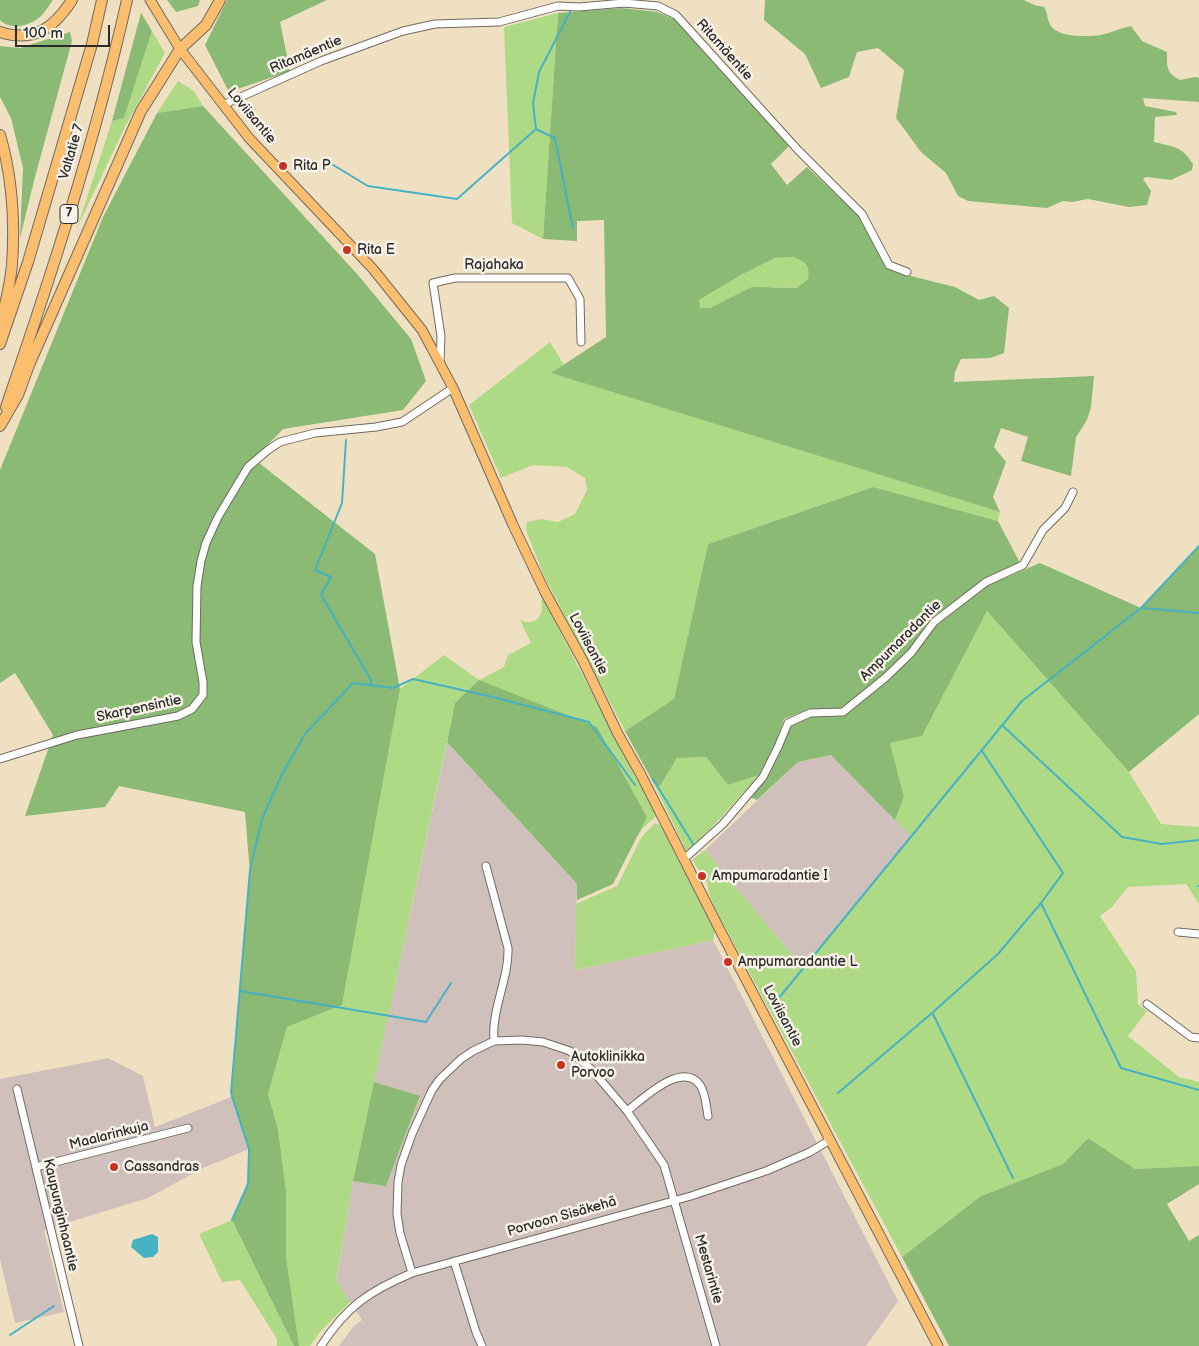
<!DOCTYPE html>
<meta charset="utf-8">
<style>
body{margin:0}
#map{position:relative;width:1199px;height:1346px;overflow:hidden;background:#f0e0c2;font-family:"Balsamiq Sans",sans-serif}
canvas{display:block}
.scale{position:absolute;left:15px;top:25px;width:95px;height:22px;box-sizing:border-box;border:2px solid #2b2b2b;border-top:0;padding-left:6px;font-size:15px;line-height:18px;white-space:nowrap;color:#2b2b2b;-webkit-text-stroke:4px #f7f3e8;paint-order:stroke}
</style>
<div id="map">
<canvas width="1199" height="1346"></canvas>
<div class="scale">100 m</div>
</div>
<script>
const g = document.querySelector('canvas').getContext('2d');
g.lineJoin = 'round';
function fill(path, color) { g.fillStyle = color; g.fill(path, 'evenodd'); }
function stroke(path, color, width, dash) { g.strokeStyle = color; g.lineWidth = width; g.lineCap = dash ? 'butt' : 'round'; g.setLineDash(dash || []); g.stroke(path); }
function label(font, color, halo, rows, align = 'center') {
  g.font = font + ' "Balsamiq Sans",sans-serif'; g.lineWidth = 5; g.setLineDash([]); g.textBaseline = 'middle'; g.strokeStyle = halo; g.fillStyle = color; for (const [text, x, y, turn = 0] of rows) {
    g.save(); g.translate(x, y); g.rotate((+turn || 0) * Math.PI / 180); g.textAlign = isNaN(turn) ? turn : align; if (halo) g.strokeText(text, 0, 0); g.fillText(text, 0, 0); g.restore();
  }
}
fill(new Path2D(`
 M447,742l130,142 -2,86 138,-30 185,361 -32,45h-527l14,-19 9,-7 -26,-39 17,-100 33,4 34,-88 -46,-15z
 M832,755l80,81 -110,131 -97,-117 93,-88z
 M108,1058l35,18 12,51 76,-30 18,52 -46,19 -55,30 -104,32 20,82 -49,11 -15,-64v-180z`), '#d0c0bc');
fill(new Path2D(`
 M558,13l-15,226 -31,-16 -8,-196z
 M152,31l13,22 -40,74 -48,101 35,-107 12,-3z
 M178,81l16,10 9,15 -46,7z
 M793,257c13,6 17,7 16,22l-12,9 -23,-1 -43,12 -21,9h-10l-1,-8 42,-25 34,-17z
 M550,342l14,23 -12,8 448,139 -2,9 -125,-34 -165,57 -34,155 -49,32 -82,-157 -17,-44 1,-8 14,-3 17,3 17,-8 12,-24 -2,-12 -18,-11 -34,-2 -32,13 -32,-73z
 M543,599l113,217 -13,12 -7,10 11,-21 -23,-40 -169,-74 -102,478 -17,99 14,22 -30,30 -10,14h-11l-13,-89v-66l-8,-62 -10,-35 19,-67 55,-22 58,-316 44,-34 35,25 25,-13 4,-12 23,-12 -11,-23c15,7 25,-4 21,-20z
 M987,611l142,161 32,52 38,3v77l-13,-20 -58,3 -16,20 -12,9 36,55 2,33 9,7 -19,25 51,41 20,5v84l-64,3 -47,-31 -25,26 -82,32 -79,61 -185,-345 -8,-18 -2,-12 -15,-22 13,-10 97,117 109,-131 -16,-16 9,-23 -14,-54 32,-7z
 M706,757l22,28 31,-10 -42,47 -30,30 -33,-68 6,2 17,-28z
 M655,823l5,2 55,107 -2,8 -138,30 1,-66 41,-18 23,-46 6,-8z
 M232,1220l62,126h-17v-7l-37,-59 -18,2 -23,-48z`), '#aeda86');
fill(new Path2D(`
 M0,0h53c-4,5 -8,12 -12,16 -11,10 -30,15 -41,4z
 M167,0h33l-2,6 -22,6z
 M227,0h100l-47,22 10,49 -61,21 -24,-47z
 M765,0h259l10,5 10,2c5,7 2,17 11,23 11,7 33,7 46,5 10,-2 19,-7 30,-9l11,15 25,11c0,16 -1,20 13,28l15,-3 4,1v24l-56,-4 2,8 31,6 1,3 -22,2 -1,25c19,5 27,3 39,22l-1,6 -21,10 -25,-3 -3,2 8,12 -4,14 -18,2 -41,-8 -16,3 -9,-1 -16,7 -79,-7 -10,-5 -12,-23 -25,-21 -25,-34 8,-48 -26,-22 -21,4 -8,25 -28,11 -16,-34 -41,-34z
 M622,8l35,4 17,7 115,127 -18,18 16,21 20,-18 52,49 27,50 17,8 52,13 24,13 15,-4 15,12 -5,45 -14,5 -29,1 -6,13 -1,10 140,-6 -3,31 -4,13 -11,17 -5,39 -50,-15 7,-24 -27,-9 -7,19 12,15 -13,35 7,15 -449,-139 55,-36 -2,-117 -27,1v20l-34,-2 15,-226zM793,257c13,6 17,7 15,22l-11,9 -45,-1 -42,21h-10l-1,-8 42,-25 34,-17z
 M141,13l11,18 -28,87 -12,3z
 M70,32l2,9 -37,136 -15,61 3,-70 -12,-50 -11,-21v-51l20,2z
 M203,106l155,169 53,64 15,42 -23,29 -120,19 -29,30 121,95 25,135 -58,316 -55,22 -19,67 10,35 8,62v66l13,89h-5l-62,-126 16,-36 1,-35 -18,-52 19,-224 -5,-61 -126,-26 -14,21 -80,9 28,-81 -38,-62 -15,10v-213l103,-253 54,-104z
 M873,487l125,34 22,42 -36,16 -53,41 -24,32 -29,27 -36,30h-33l-25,10 -9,26 -16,30 -31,10 -22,-28 -29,1 -17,28 -6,-2 -29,-53 49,-32 34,-155z
 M1199,547v167l-70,58 -142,-161 -65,125 -32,7 14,54 -9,23 -64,-65 -33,7 -41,38 -7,-3c20,-23 30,-41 40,-70l21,-10 33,-1 44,-35 26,-26 22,-29 50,-40 54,-23 101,45z
 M479,680l118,47 50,90 -34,67 -36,16v-16l-130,-142 8,-39z
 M374,1082l46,14 -34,90 -33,-5z
 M1088,1138l47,31 64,-3v18l-32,20 22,37 10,-6v111h-250l-47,-89 79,-61 82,-32z`), '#8aba73');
fill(new Path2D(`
 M152,1234l6,3v15l-5,5 -9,1 -13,-11 2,-7z`), '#46b2c4');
stroke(new Path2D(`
 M570,12l-31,60 -6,31 3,26 19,9 18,91
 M325,160l43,26 89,13 79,-70
 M346,440l-4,63 -27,67 16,7 -10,18 50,85 1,6
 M1142,608l57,5
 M1002,725l120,112 40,7 37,-4
 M653,779l42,68
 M1198,886h1
 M1041,903l80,165 78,22
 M240,991l186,31 25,-39
 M774,1004l248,-303 119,-93 58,-62
 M933,1014l80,164
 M838,1093l94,-80 66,-59 43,-51 22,-30 -81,-122
 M232,1220l16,-36 1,-35 -18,-56 19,-223 12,-51 19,-43 24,-42 48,-51 40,5 20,-9 80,18 96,25 46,63
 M10,1335l44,-29`), '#46b2c4', 2);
const minor = new Path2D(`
 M223,105l98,-44 82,-30 32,-7 64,-2 59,-16 21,1 45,-4 34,3 18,9 122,135 64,64 27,51 18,7
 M440,362l1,-26 -8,-53 22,-5h113l12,21 1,43
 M0,759l77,-24 101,-19 14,-7 11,-14v-13l-7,-40 1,-56 4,-25 5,-18 12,-26 30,-50 20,-17 12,-8 35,-9 61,-6 26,-5 51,-34
 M684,859l39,-35 40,-47 15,-30 10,-24 22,-10 33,-1 42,-34 26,-25 23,-31 52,-40 37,-17 20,-35 22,-22 8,-16
 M486,866l22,82c1,32 -17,61 -14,93
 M1178,932l21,2
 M1147,1004l44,33 8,1
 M17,1089l62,257
 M627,1111c16,-12 55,-51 73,-26 6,9 6,21 8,31
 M36,1167l152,-39
 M454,1261l22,71 6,14
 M412,1273l-12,-40 -3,-19 1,-32 3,-17 11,-31 20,-44 8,-11 21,-20 12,-8 21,-10 28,-1 21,2 27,9 22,19 35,41 37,54 52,181
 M321,1346c25,-39 48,-55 91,-73l279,-77 75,-25 44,-19 20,-12`);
const major = new Path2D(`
 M150,0l30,49 69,89 124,131 49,61 31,58 60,137 32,67 38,69 35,73 22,39 82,161 216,412`);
const highway = new Path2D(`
 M0,32c34,11 54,-4 72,-32
 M0,135c12,41 15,87 12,130 -2,21 -7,41 -12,61
 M0,344l28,-82 64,-218 10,-44
 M6,407c46,-134 90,-269 121,-407
 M0,426l18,-31 11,-30 112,-254 39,-62 26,-24 14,-25`);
stroke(minor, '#706a60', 9);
stroke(major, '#706a60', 11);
stroke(highway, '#706a60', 12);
stroke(minor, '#fff', 7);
stroke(major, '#fbbd6e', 9);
stroke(highway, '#fbbd6e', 10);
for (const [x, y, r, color] of [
 [283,166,5,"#c8321e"],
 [347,250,5,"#c8321e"],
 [702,876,5,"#c8321e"],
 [728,962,5,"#c8321e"],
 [561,1065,5,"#c8321e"],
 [114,1167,5,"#c8321e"]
]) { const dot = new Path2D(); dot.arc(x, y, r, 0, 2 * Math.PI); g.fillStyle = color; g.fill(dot); stroke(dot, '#f7f3e8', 2); }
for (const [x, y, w] of [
 [69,214,18]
]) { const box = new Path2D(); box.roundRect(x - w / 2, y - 9.5, w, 19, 4); g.fillStyle = '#f7f3e8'; g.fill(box); stroke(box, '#2b2b2b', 1); }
label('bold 12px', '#2b2b2b', null, [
 ["7",69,214]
]);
label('14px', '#2b2b2b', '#f7f3e8', [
 ["Ritamäentie",724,50,48],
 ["Ritamäentie",306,55,-23],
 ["Loviisantie",251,116,50],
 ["Valtatie 7",72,152,-74],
 ["Rajahaka",494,265],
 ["Ampumaradantie",901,641,-45],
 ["Loviisantie",588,644,62],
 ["Skarpensintie",139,709,-12],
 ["Loviisantie",782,1016,62],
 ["Maalarinkuja",109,1136,-14],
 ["Kaupunginhaantie",60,1215,77],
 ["Porvoon Sisäkehä",562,1217,-16],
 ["Mestarintie",708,1269,74]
]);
label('14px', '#2b2b2b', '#f7f3e8', [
 ["Rita P",293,166],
 ["Rita E",357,250],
 ["Ampumaradantie I",712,876],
 ["Ampumaradantie L",738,962],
 ["Autoklinikka",571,1057],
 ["Porvoo",571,1073],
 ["Cassandras",124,1167]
], 'left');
</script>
